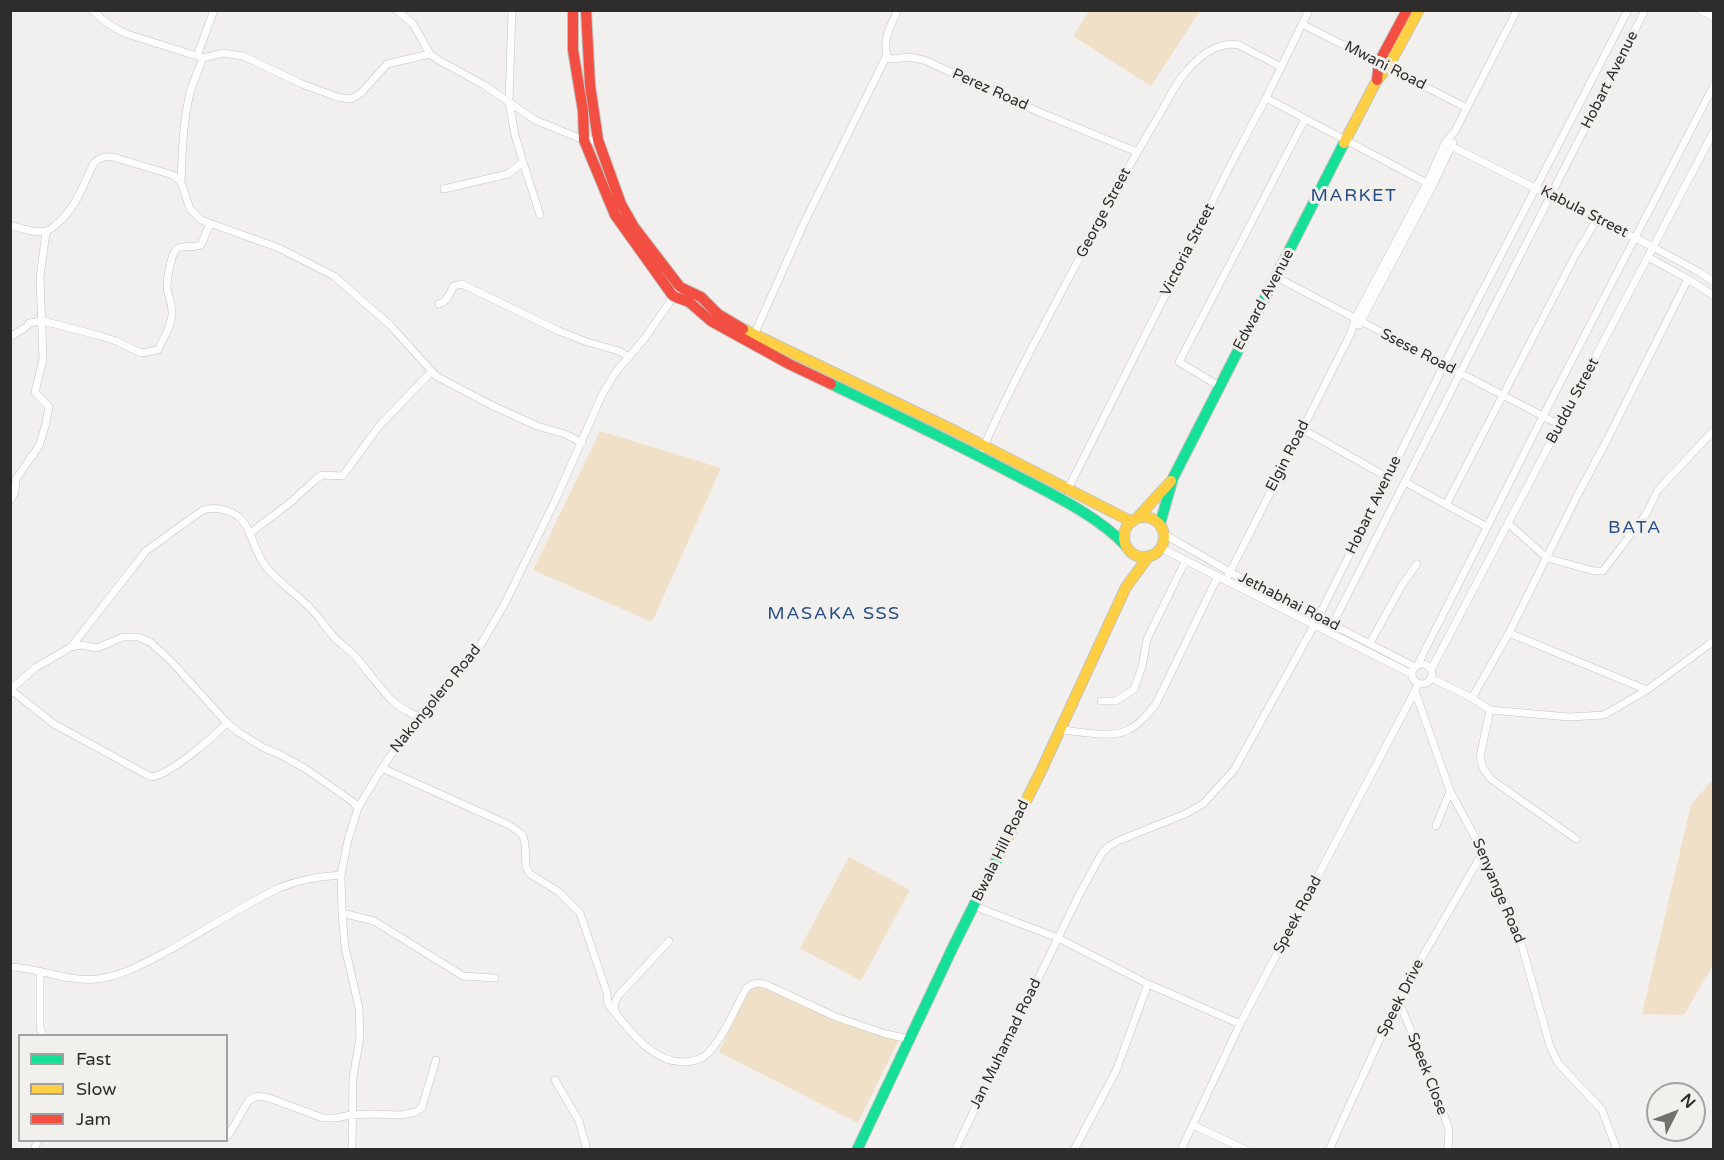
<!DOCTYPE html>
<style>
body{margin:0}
#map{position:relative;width:1724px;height:1160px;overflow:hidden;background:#f1f0ee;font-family:"Varela Round",sans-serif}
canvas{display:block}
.frame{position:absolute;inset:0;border:12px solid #2e2d2c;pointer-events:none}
.legend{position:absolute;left:18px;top:1034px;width:210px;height:108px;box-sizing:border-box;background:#f2f0ed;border:2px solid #a4a2a0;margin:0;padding:8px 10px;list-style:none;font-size:18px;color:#2e2d2c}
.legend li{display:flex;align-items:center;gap:12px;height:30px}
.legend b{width:30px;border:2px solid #a4a2a0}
.north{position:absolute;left:1646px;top:1082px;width:60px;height:60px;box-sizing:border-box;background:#f2f0ed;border:2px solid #a4a2a0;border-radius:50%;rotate:48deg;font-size:16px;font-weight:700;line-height:24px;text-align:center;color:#2e2d2c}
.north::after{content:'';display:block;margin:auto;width:21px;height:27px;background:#727170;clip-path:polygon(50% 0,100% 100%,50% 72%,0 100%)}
</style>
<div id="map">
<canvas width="1724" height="1160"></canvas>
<div class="frame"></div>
<ul class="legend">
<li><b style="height:8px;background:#16e098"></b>Fast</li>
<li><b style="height:8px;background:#ffcf43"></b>Slow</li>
<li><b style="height:8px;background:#f24e42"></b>Jam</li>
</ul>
<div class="north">N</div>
</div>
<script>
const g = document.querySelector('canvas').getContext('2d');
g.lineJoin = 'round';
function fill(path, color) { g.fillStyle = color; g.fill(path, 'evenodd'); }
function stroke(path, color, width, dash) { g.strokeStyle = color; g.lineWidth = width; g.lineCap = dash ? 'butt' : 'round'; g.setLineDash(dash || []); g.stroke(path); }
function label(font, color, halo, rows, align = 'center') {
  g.font = font + ' "Varela Round",sans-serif'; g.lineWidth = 6; g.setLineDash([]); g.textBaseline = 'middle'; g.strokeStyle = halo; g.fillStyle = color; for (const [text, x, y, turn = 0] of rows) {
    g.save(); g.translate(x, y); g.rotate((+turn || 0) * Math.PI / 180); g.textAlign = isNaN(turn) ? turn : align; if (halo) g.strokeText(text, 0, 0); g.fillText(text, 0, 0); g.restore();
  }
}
fill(new Path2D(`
 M1089,11v-1l111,1 -49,75 -78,-50z
 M600,431l121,37 -69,154 -119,-52z
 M1713,779v186l-29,50 -42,-1 49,-209z
 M849,857l61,33 -49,91 -61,-33z
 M751,984h12l137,53 -42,86 -139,-71z`), '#f0e0c7');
const street = new Path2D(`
 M92,10c11,11 21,18 35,24l76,24 20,-5 20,3 59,28 35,13 14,2 10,-6 26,-29 43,-10
 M396,10l17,14 17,30 10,7 44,24 51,35 49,20h14
 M512,10l-3,92 6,33 8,27 17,53
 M898,10c-7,15 -17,31 -10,48l4,1 17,-2 15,3 115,52 98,40
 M1700,10l14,7
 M1302,24l165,84
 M197,56l17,-46
 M1266,98l161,85
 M1445,143l208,104 46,25 15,10
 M181,182c1,-29 2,-60 9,-89 3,-12 9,-23 13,-35
 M444,189l64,-15 15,-12
 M10,225c11,3 27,9 37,6 4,-2 8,-6 11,-8 19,-17 25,-38 36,-60 6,-6 11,-7 19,-6l60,18 8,7 9,27 11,11 78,28 55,28 57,50 45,50 55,29 46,21 28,8 17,9
 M1648,257l40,22 26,17
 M1276,277l284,148
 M439,304c8,-2 11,-12 15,-18l8,-2 97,47 28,11 32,9 10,6
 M1359,325l73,-138 21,-44
 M754,335l50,-112 83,-168
 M10,337l16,-10 3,-4 14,-2 58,15 15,5 25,12 17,-3c5,-11 13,-23 14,-35 1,-10 -4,-18 -5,-28 0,-7 4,-36 11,-39 7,-3 16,0 23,-3l9,-21
 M1219,386l-40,-24 126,-243
 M1302,429l85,48
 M983,448c36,-80 80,-158 121,-236 18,-34 37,-67 57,-100 7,-13 14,-27 24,-39 12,-15 33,-33 54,-28l42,22
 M1405,482l82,45
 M1068,489l162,-323 36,-68 43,-88
 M10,501l5,-9 1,-13 23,-33 6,-19 4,-20 -14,-15 8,-33 -3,-82 6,-45
 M1446,505l130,-251 21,-35
 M1509,524l38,34 47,13h9l43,-57 12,-24 56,-60
 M249,534l42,-32 25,-23 6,-4 20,1 2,-2 35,-48 52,-54
 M1164,534l66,38 185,95
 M1161,548l251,126
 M1226,580l125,-247 4,-14 72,-136 18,-40 10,-12 62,-121
 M1329,631l316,-621
 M1509,633l138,57
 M1370,643l32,-58 15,-21
 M71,647l75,-96 57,-41c12,-4 29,0 38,9 11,11 13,32 23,45 12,17 32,29 46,44 9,8 15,19 23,28 6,7 14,12 20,18 15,16 26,35 42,49 7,6 16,10 23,14
 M1418,664l125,-248 171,-331
 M1412 674a10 10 0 1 1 20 0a10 10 0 1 1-20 0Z
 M1431,670l283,-539
 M1431,678l41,20 18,12 79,7 35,-2 43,-25 60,-44 7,-6
 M10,690l25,-22 36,-21 11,-2 15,3 26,-11h15l12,5 21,19 56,62 11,9 26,16 15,6 27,15 47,33 5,6
 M11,690l43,34 97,53c19,-2 62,-40 76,-54
 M1415,691l35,100 33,61 35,80 32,114 8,17 44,47 15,40
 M1472,698l37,-65 68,-137 30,-56 81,-161
 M1101,701h15l18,-12 8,-22 5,-28 39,-79
 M1490,710l-10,47 3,11 8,11 85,60
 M1060,730c20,1 49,9 68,0 11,-5 20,-16 28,-26l62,-128
 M382,768l127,57 10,7 4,4 2,8 1,23 4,7 29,18 21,21 27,80 1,11c20,25 48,65 84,57 5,-1 12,-3 16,-8 17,-18 26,-43 38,-64 6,-7 13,-7 21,-4l69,32 50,17 23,5
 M1436,826l14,-35
 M974,906l84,32 90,46 92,40
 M342,913l32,8 89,55 32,2
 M10,967c30,1 57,15 87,12 25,-3 48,-16 69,-27 38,-21 74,-45 113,-64 22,-9 39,-11 62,-13
 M40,972v56l3,8
 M1398,999l40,98 11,33 -1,20
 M616,1013l-2,-9 4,-8 51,-55
 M555,1080l24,41 8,29
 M1193,1125l53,25
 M228,1136l21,-36 8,-4 12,2 54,20h13l15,-3 20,-1 30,1 15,-3 6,-5 14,-47
 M34,1150l4,-10
 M352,1150l1,-72 7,-41 -1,-29 -14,-61 -3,-34 -1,-38 7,-35 10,-32 24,-40 36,-51 48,-51 11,-15 28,-48 51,-104 46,-104 13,-22 30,-35 35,-51
 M955,1150l124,-255 23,-42 7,-7 11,-6 65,-26 18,-10 31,-34 81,-146 129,-259 184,-355
 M1074,1150l42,-79 32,-87
 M1181,1150l59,-126 175,-333 3,-8
 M1329,1150l69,-151 85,-147`);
const fast = new Path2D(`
 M831,384c63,30 126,60 188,93 35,18 80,40 107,69
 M1160,524l13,-46 171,-335
 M857,1150l96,-203 54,-108`);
const slow = new Path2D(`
 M1344,143l33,-63 11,-13 31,-57
 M743,329l212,102 177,91
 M1138,517l33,-36
 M1124 537a20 20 0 1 1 40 0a20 20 0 1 1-40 0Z
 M1007,839l34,-68 85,-184 23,-31`);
const jam = new Path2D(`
 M573,10v40l10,61 1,29 31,75 58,81 16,6 22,19 78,43 42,20
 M586,10l4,75 8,55 23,64 13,23 46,60 21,10 17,17 25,15
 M1377,80l2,-18 28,-52`);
stroke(street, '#c3c3c1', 8);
stroke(fast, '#c3c3c1', 12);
stroke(slow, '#c3c3c1', 12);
stroke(jam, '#c3c3c1', 12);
stroke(street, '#fdfdfc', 7);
stroke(fast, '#16e098', 10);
stroke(slow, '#ffcf43', 10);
stroke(jam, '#f24e42', 10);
label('15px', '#2e2d2c', '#f2f0ed', [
 ["Mwani Road",1385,66,27],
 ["Hobart Avenue",1610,80,-63],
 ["Perez Road",990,90,24],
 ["Kabula Street",1584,212,27],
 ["George Street",1104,213,-62],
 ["Victoria Street",1188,250,-63],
 ["Edward Avenue",1264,300,-62],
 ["Ssese Road",1418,352,27],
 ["Buddu Street",1573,401,-62],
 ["Elgin Road",1288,456,-63],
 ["Hobart Avenue",1374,505,-64],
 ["Jethabhai Road",1289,602,27],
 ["Nakongolero Road",436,699,-51],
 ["Bwala Hill Road",1001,851,-64],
 ["Senyange Road",1498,891,67],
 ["Speek Road",1298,915,-62],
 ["Speek Drive",1401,998,-63],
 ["Jan Muhamad Road",1006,1044,-64],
 ["Speek Close",1427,1074,69]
]);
g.letterSpacing = '1.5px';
label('18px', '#284e84', '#f2f0ed', [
 ["MARKET",1354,196],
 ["BATA",1635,528],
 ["MASAKA SSS",834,614]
]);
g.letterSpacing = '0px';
</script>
